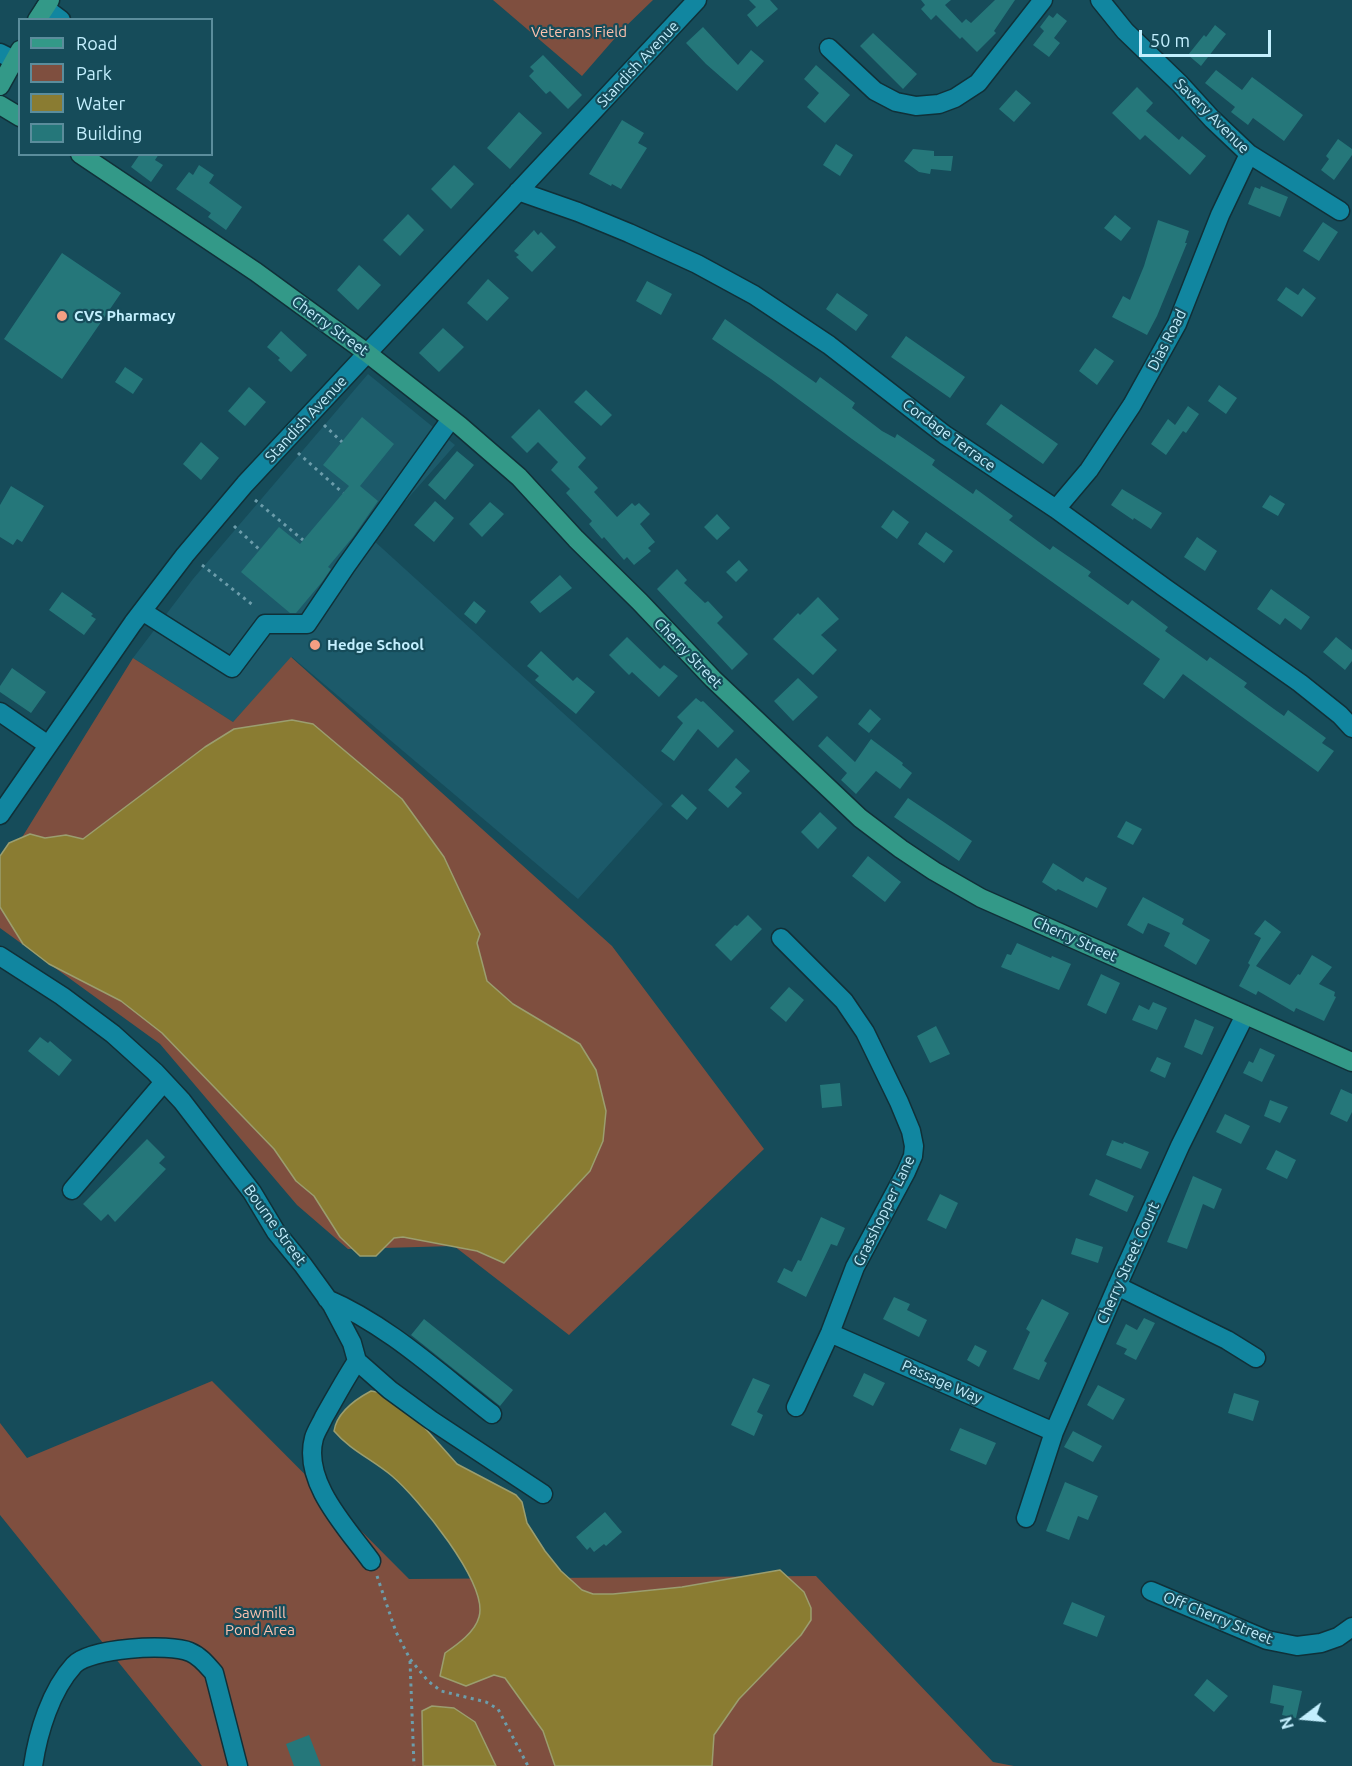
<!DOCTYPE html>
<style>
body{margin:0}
#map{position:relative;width:1352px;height:1766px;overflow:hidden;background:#164c5a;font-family:Ubuntu,sans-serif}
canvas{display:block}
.legend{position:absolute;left:18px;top:18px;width:195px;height:138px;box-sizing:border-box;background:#164c5a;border:2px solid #5b8d9c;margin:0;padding:8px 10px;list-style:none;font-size:18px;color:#c3effe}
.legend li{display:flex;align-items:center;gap:12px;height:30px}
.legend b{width:30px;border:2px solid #5b8d9c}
.north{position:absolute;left:1274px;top:1688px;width:60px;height:60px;-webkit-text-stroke:4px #164c5a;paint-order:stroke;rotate:254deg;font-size:16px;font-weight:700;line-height:24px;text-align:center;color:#c3effe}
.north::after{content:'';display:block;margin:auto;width:21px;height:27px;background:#c3effe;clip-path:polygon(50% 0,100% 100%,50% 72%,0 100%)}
.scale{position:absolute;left:1139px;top:30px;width:132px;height:27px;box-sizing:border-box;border:3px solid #c3effe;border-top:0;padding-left:8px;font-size:18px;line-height:21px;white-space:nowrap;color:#c3effe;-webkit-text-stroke:4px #164c5a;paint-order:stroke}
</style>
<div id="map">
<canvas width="1352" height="1766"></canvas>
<ul class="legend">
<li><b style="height:8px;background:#398"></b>Road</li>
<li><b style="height:16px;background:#7f4f3f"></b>Park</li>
<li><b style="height:16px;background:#8a7c32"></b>Water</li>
<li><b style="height:16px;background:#25777a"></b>Building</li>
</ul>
<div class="north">N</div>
<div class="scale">50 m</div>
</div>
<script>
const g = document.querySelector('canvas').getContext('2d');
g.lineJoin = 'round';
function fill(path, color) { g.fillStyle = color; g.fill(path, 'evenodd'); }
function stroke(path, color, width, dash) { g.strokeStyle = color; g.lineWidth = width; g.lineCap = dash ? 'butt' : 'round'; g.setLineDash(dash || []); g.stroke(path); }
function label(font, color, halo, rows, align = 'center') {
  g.font = font + ' Ubuntu,sans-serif'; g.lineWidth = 4.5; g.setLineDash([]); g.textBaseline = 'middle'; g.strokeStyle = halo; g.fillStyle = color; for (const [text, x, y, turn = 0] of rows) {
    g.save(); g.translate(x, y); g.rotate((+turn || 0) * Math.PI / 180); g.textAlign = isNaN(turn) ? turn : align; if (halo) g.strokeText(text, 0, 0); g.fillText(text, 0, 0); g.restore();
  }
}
fill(new Path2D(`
 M368,374l87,71 -83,94 291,265 -85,95 -286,-242 -59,65 -100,-64 60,-79z`), '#1c5a6a');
fill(new Path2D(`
 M493,0h160l-31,30 -40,46z
 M291,657l321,289 152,203 -195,186 -115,-89 -106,3 -51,-44 -137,-161 -160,-116v-55l133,-215 100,64z
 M212,1381l197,198 407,-3 177,186 21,4h-812l-202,-251v-92l27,35z`), '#7f4f3f');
const water = new Path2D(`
 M292,720l21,4 89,75 42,58 36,77 -3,9 10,38 26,23 67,40 16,26 10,41 -3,30 -13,30 -86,92 -27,-12 -74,-14 -9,1 -18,18h-16l-20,-19 -26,-41 -18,-15 -22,-32 -112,-116 -41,-32 -72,-37 -26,-20 -23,-37v-51l9,-13 21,-9 15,4 21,-3 17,4 122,-92 29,-18z
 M371,1391l12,2 41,34 33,37 59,31 6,7 5,21 18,28 16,20 21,19 11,4h20l69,-7 98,-17 24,22 7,16v12l-10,15 -62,64 -25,36 -2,31h-157l-12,-35 -38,-53 -11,-3 -28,11 -26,-10 5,-23c13,-9 30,-21 34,-36 10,-33 -62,-120 -87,-141 -19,-16 -42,-26 -58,-45 3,-19 22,-32 37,-40z
 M432,1706l22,2 21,14 21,44h-73l-1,-55z`);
fill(water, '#8a7c32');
stroke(water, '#9b9e6f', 1.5);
fill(new Path2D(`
 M749,0h21l8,9 -21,18 -10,-12 9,-8z
 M921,0h30l-6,5 17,18 4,-4 5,4 24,-23h20l-21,31 2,2 -19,19 -15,-15 -2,2 -24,-24 -5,5 -10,-11 4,-4z
 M1057,13l10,8 -13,17 6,5 -11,14 -16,-12 11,-14 -4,-4 9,-12 4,3z
 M1215,25l11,9 -25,32 -13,-11 16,-20 2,2z
 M703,27l35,38 13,-15 13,11 -27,30 -31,-27 -20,-21z
 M873,33l44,41 -14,15 -43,-43z
 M543,55l39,40 -14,14 -18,-18 -4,3 -17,-18 5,-5 -4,-4z
 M816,65l34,30 -25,28 -18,-16 12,-14 -15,-14z
 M1216,70l26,20 10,-13 51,38 -19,26 -31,-23 -5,7 -17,-13 4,-5 -30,-24z
 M1137,87l16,16 -7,8 33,29 3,-4 24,20 -16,19 -45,-40 -5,5 -28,-27z
 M1016,90l15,13 -17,19 -15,-13z
 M519,112l23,21 -32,36 -23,-21z
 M622,120l22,13 -6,10 9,5 -26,41 -9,-5 -1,2 -22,-12z
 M1338,139l14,10v6l-18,25 -13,-10 8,-11 -3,-3z
 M836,144l17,11 -13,21 -17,-11z
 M913,149l21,2v5h19l-2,15 -20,-2 -1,5 -11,-2 -15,-11z
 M140,154h19l-4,6 8,5 -12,17 -20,-15z
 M199,165l15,10 -5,8 33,24 -16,23 -18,-13 3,-4 -35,-24 13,-17 4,3z
 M454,165l20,19 -23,25 -20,-20z
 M1261,186l27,11 -8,20 -32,-13 7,-17 5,2z
 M408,214l16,16 -24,26 -17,-16z
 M1115,215l16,13 -10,13 -17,-13z
 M1158,220l31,11 -4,12h2l-30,73 -10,19 -35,-18 11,-21 7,4 14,-34z
 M1323,222l15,10 -19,29 -16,-10z
 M534,230l4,5 3,-3 15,15 -24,25 -16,-15 3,-2 -5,-4z
 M62,253l59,40 -59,86 -58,-40z
 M359,265l22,20 -23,25 -21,-20z
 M488,279l21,19 -22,23 -20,-18z
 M647,281l25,13 -11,21 -25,-14z
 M1286,287l12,8 5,-7 13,10 -14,19 -25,-17z
 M837,293l31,22 -12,16 -30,-22z
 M725,319l91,64 4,-6 35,26 -3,5 30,23 13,7 2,-4 38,26 -3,5 8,6 33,23 3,-5 37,27 -4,4 41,30 3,-4 38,26 -3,4 40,29 4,-5 36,27 -3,4 42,30 3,-4 37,26 -3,4 30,22 10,7 4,-6 38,28 -4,5 12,8 -16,21 -135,-98 -19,25 -21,-15 17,-25 -308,-220 -81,-60 -59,-40z
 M443,328l21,19 -25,25 -20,-19z
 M281,331l26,24 -16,17 -13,-12 2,-2 -13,-11z
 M906,336l59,41 -15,21 -59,-41z
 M1095,348l19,13 -17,24 -18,-14z
 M125,367l18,12 -10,15 -18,-12z
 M1219,385l18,13 -11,16 -18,-13z
 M249,387l17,15 -21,24 -17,-15z
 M586,390l26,25 -11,11 -27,-24z
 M1001,404l57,40 -15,20 -57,-40z
 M1188,406l11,8 -13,19 -3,-2 -17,24 -15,-11 17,-25 7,6z
 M539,409l47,49 -8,9 20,21 -4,4 23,25 15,-14 3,3 4,-3 11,11 -10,10 15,18 -7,6 3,3 -17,14 -7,-8 -3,3 -20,-23 -2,2 -13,-15 3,-3 -26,-28 4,-4 -19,-19 7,-8 -20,-20 -11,11 -16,-16z
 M362,417l32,27 -34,42 18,15 -25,36 -25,30 3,2 -9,13 -26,31h-6l-49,-41 38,-45 21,17 49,-58 -26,-21z
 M201,442l18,16 -18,22 -18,-16z
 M457,451l17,14 -29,35 -17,-15z
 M11,486l33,20 -22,36 -5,-3 -4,6 -13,-8v-32z
 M1122,489l40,24 -11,16 -17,-11 -1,2 -22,-15z
 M1270,495l15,9 -7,12 -16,-9z
 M435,501l19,17 -20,24 -20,-17z
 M490,502l14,12 -22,23 -13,-13z
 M893,510l16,12 -12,17 -16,-12z
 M717,514l13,14 -13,12 -13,-13z
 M926,532l27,19 -9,12 -26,-19z
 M1197,537l20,14 -12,20 -21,-14z
 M739,560l9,10 -12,12 -10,-10z
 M677,569l10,11 -3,3 21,20 3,-2 15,16 -6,6 31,31 -16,16 -75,-81z
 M560,575l12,13 -32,25 -10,-11z
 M1271,589l39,28 -9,13 -16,-12 -5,7 -23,-16z
 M62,592l31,22 -2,2 5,3 -12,16 -35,-25z
 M818,597l21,22 -18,16 16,15 -24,25 -40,-36 25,-26 2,2z
 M474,601l12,10 -10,13 -12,-10z
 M627,637l33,32 4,-4 14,11 -19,21 -27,-25 -3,3 -20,-20z
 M1336,637l16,13v11l-7,9 -22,-18z
 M541,651l32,30 4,-4 18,15 -19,22 -41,-34 4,-4 -12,-10z
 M12,668l34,24 -15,21 -31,-21v-6z
 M798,678l20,19 -25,24 -19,-20z
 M696,698l5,4 2,-1 31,30 -16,17 -20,-19 -24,32 -13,-10 22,-28 -6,-6z
 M870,709l11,10 -12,14 -11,-9z
 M827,736l28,26 16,-23 32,24 -1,2 10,8 -12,16 -24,-18 -20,23 -15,-14 6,-7 -29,-27z
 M736,758l14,13 -15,16 7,6 -14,15 -20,-18z
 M682,794l15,14 -10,12 -16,-14z
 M908,798l64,43 -13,20 -65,-44z
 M820,812l17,16 -19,21 -17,-17z
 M1126,821l16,8 -9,16 -16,-8z
 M868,856l33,26 -16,20 -33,-26z
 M1053,863l30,19 3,-5 21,11 -10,20 -39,-19 -2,2 -14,-9z
 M1143,897l41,22 -2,5 28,16 -14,25 -32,-19 6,-13 -22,-10 -5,11 -16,-9z
 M748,915l14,14 -31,32 -16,-16 20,-20 2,1z
 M1265,920l16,12 -25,34 34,19 8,-11 2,1 12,-20 20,12 -13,17 16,8 -1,4 2,1 -12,24 -28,-13 -2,4 -36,-21 -2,4 -17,-9 11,-21 -2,-2 13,-25 -7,-4z
 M1017,943l34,15 1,-2 19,8 -12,26 -58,-23 6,-13 4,1z
 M1101,974l19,9 -14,31 -19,-9z
 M789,987l15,13 -18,22 -16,-14z
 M1153,1002l14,6 -10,22 -25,-10 7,-15 10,5z
 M1195,1019l19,8 -12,28 -18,-8z
 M936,1026l14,28 -20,9 -13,-27z
 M40,1037l8,6 2,-2 22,19 -13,16 -31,-25z
 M1260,1048l15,7 -13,27 -19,-9 6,-12 4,2z
 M1157,1057l14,6 -6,15 -15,-7z
 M840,1083l2,23 -20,2 -2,-23z
 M1341,1089l11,5v18l-5,10 -17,-8z
 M1270,1100l18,7 -8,16 -16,-7z
 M1225,1114l25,12 -9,18 -25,-12z
 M147,1139l18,18 -6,6 7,6 -51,53 -7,-8 -7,7 -18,-17z
 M1112,1140l11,4 1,-2 25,10 -8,17 -35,-14z
 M1276,1150l20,10 -9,19 -21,-10z
 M1193,1176l29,13 -8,20 -11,-5 -16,45 -20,-7z
 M1096,1179l38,17 -7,16 -38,-17z
 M940,1194l18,9 -12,26 -19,-9z
 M821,1217l24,11 -8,18 -6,-2 -25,53 -29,-15 7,-14 8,4 6,-12 3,1z
 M1076,1238l27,9 -5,16 -27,-9z
 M894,1297l16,7 -3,6 20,10 -8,17 -36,-18z
 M1042,1299l27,14 -25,48 3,2 -8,17 -26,-11 17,-37 -4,-3z
 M1144,1318l11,5 -19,37 -12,-6 3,-5 -11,-5 10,-20 11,6z
 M424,1319l89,71 -13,16 -89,-71z
 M975,1345l12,6 -8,16 -12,-7z
 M864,1373l21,10 -12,23 -20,-10z
 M753,1378l17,7 -13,27 6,3 -9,21 -23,-11z
 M1098,1385l27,14 -12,21 -26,-15z
 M1234,1393l25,8 -6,20 -25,-8z
 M960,1428l36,15 -10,22 -36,-15z
 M1073,1431l29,15 -9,16 -29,-15z
 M1065,1482l33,14 -10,24 -10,-4 -9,24 -23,-9z
 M605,1512l17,20 -16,14 -2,-2 -10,8 -4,-5 -3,3 -11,-13z
 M1072,1602l33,14 -8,21 -34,-13z
 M1207,1679l21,17 -14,16 -20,-17z
 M1273,1685l29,6 -6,27 -14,-3 2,-9 -14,-3z
 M309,1735l12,31h-27l-8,-22z`), '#25777a');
const minor = new Path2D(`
 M1100,0l25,31 55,53 32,35 37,35 91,57
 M45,8l16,12
 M829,48l46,43 21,11 20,4 23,-2 16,-6 23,-15 65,-83
 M0,53l14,7
 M518,191l60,21 51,21 68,31 57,31 75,50 116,90 111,74 109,79 135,95 40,32 12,13
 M1056,509l33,-39 43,-65 45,-81 43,-109 29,-61
 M142,611l90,57 33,-44h42l39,-58 105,-147
 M0,712l48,33
 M0,815l133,-192 52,-68 60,-71 452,-484
 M781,938l63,63 21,31 34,70 12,29 3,15 -1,10 -7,16 -51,95 -25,66 -34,74
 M0,956l62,40 51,38 42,38 27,29 70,91 24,40 27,33 29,40 20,38 5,18 33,29 41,30 112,74
 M72,1190l92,-108
 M1117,1286l110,54 29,18
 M327,1299c61,26 113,75 165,115
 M830,1333l224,99
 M357,1361c-12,18 -22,37 -33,56 -3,7 -8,14 -10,21 -12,44 33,90 57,123
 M1026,1518l28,-86 61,-141 65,-145 65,-131
 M1151,1591l116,49 30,6 24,-3 17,-6 14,-10
 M33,1766c5,-34 18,-76 41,-101 16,-17 95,-22 116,-13 10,4 17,13 24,21l24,93`);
const major = new Path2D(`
 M37,20l13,-20
 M0,86l20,-36
 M0,105l20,12
 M80,154l176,118 111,81 92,72 60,52 57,62 64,63 73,77 147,139 41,31 33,22 47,27 371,164`);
stroke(minor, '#103038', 21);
stroke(major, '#103038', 21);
stroke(new Path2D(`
 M324,425l18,17
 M298,453l45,40
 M255,500l48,40
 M234,526l26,24
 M202,565l52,41
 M377,1576l19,56 14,27 18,22 13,10 45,11 12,7 30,57
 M410,1661l4,105`), '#6c9dab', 3, [3, 4.5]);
stroke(minor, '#1186a0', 18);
stroke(major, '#398', 18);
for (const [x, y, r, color] of [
 [62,316,6,"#f39f83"],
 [315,645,6,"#f39f83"]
]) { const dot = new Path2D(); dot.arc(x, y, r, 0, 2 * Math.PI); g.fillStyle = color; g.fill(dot); stroke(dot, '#164c5a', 2); }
label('15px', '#fec2ae', '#164c5a', [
 ["Veterans Field",579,32],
 ["Sawmill",260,1613],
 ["Pond Area",260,1630]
]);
label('15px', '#c3effe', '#164c5a', [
 ["Standish Avenue",638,64,-47],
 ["Savery Avenue",1212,116,45],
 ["Cherry Street",330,326,36],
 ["Dias Road",1167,340,-63],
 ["Standish Avenue",306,419,-47],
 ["Cordage Terrace",949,435,36],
 ["Cherry Street",688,653,46],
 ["Cherry Street",1075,939,24],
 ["Grasshopper Lane",884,1211,-64],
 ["Bourne Street",275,1225,54],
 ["Cherry Street Court",1128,1263,-66],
 ["Passage Way",942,1382,24],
 ["Off Cherry Street",1218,1618,22]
]);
label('bold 15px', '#c3effe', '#164c5a', [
 ["CVS Pharmacy",74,316],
 ["Hedge School",327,645]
], 'left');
</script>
